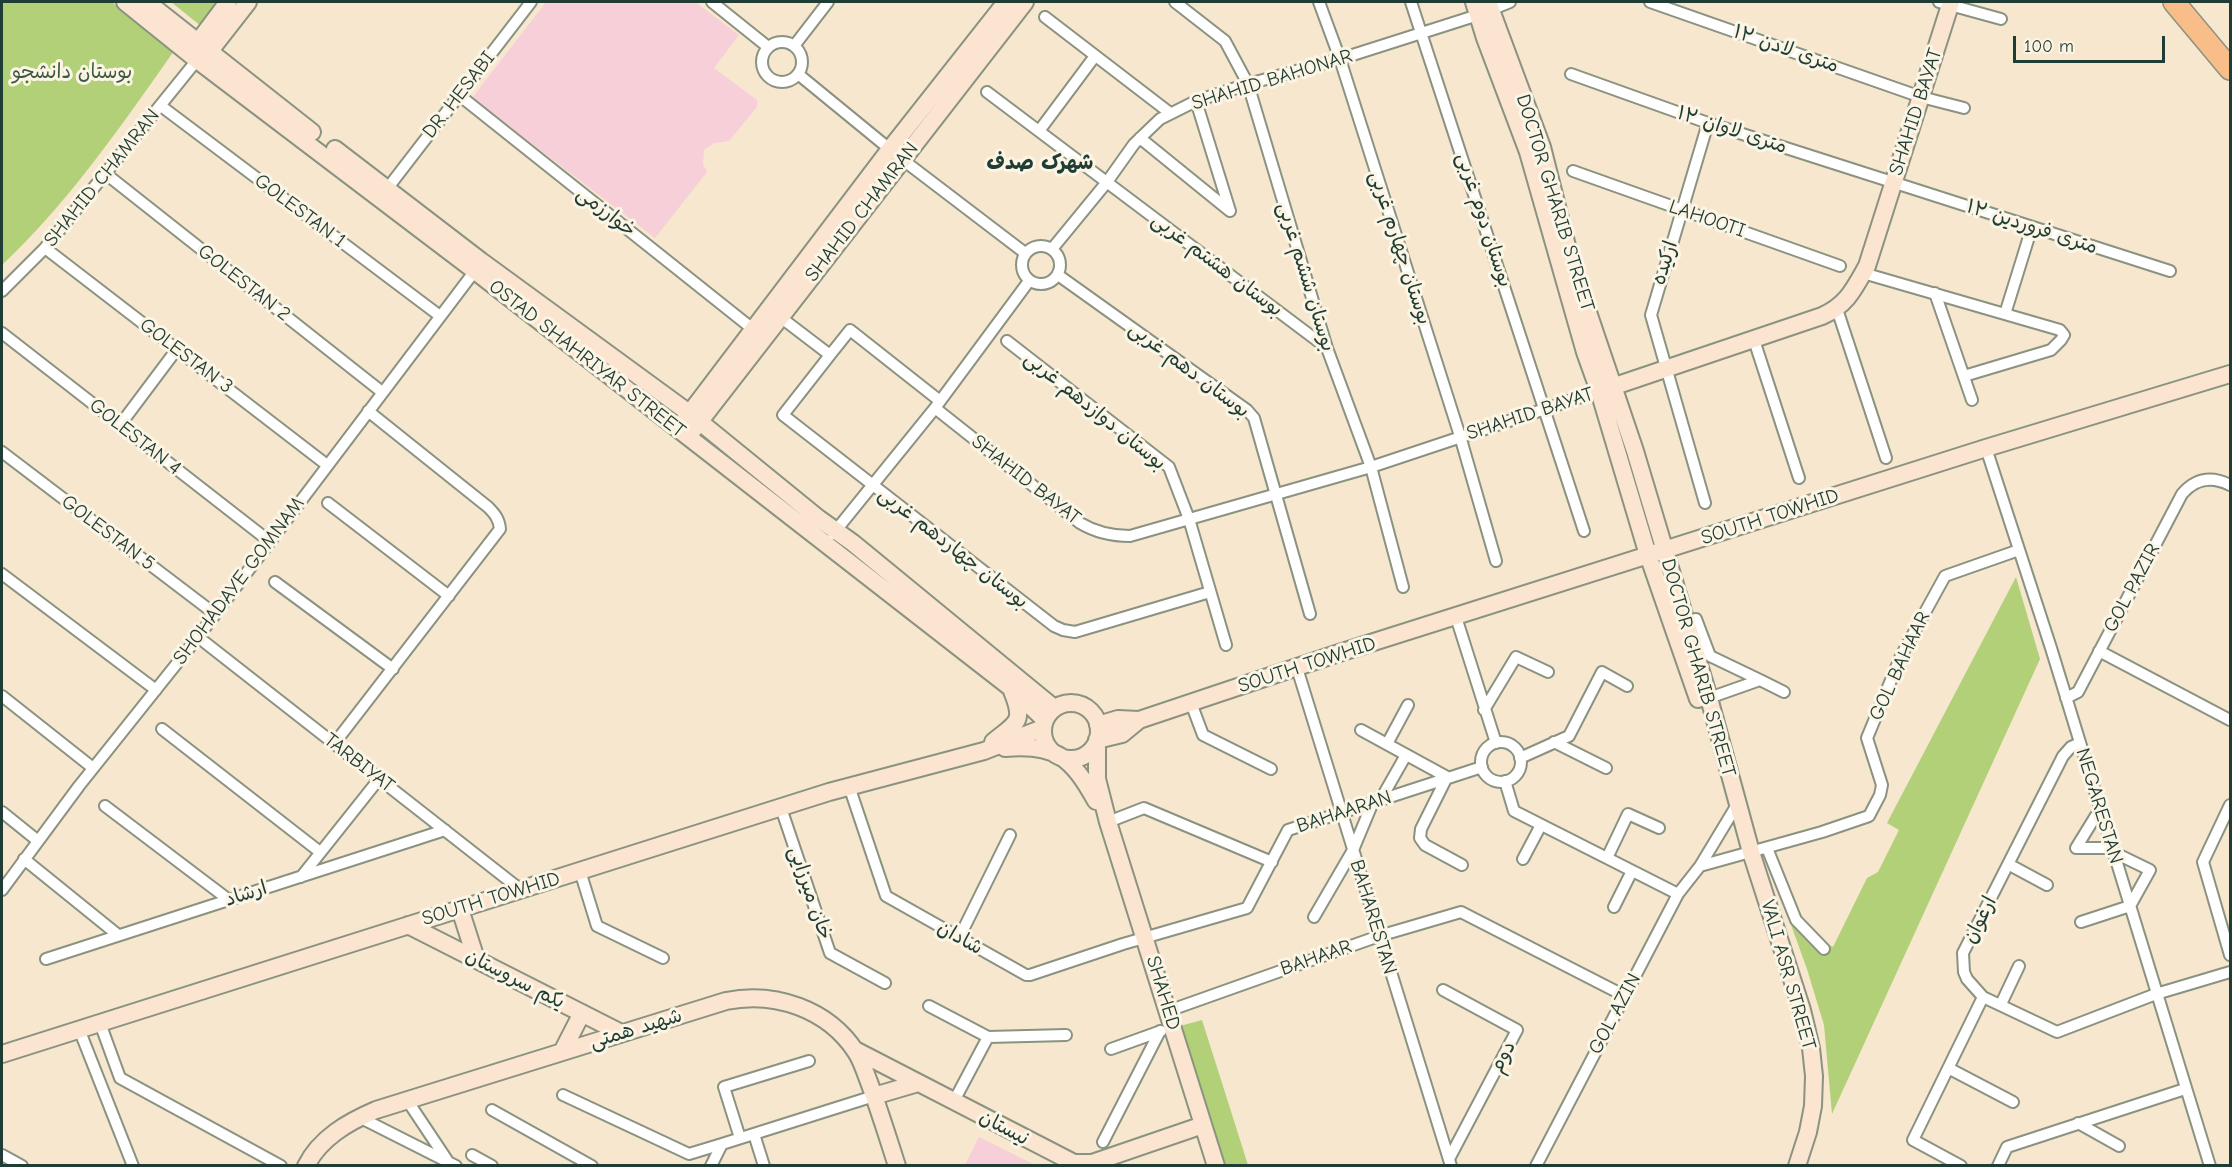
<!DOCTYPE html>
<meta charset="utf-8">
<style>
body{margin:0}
#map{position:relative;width:2232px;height:1167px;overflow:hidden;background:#f6e7ce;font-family:"Comic Neue",sans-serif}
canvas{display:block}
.frame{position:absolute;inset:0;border:3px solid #1f3d34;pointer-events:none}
.scale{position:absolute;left:2013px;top:36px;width:152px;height:27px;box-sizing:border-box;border:3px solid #1f3d34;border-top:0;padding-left:8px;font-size:18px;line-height:21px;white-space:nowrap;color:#1f3d34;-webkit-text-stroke:4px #fcf5e5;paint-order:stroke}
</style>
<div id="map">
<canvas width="2232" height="1167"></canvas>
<div class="frame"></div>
<div class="scale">100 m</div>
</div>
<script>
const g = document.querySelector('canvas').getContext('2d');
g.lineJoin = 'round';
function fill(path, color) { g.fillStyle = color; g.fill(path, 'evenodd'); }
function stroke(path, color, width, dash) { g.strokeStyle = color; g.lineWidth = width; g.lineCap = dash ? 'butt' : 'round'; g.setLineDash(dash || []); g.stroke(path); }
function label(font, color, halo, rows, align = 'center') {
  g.font = font + ' "Comic Neue","Playpen Sans Arabic",sans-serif'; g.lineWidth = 6; g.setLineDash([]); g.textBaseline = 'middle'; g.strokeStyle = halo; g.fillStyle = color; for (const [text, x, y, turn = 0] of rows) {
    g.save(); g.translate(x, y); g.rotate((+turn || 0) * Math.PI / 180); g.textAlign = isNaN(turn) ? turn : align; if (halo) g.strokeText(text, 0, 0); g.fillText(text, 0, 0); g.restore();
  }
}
fill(new Path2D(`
 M546,2h149l44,33 -25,33 43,32v7l-28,34 -15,2 -10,7 -1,14 4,8 -52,66 -183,-140z
 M979,1137l56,28h-70z`), '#f6cfd8');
fill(new Path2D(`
 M2,2h110l62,49c-53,75 -105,151 -172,214z
 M171,2h48l-18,24z
 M2016,577l24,82 -208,455 -8,-89 -17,-56 -17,-47 43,25 34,-69 11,-6 21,-42 -12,-7z
 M1202,1020l46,145h-24l-44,-139z`), '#b1d078');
const street = new Path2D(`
 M712,2l56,45
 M1175,2l50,39 23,43 79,264 44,119 32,120
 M1319,2l21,57 120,377 36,125
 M1411,2l173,529
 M1650,2l271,95 43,11
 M1939,2l62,17
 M1045,17l125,96
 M762 62a20 20 0 1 1 40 0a20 20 0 1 1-40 0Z
 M794,46l34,-44
 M798,74l105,86 122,93
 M1571,74l137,49 462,148
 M987,92l340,256
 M459,95l295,235
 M161,106l279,210
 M1039,131l56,-75
 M1140,138l90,73 -34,-110
 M1573,171l267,95
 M106,174l276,218
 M387,189l144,-187
 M1022 265a19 19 0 1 1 38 0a19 19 0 1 1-38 0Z
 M45,248l282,217
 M1052,249l55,-67 27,-38 26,-25 36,-18 52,-17 92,-25 138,-44 32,-13
 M1863,273l197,57 4,5 -3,5 -10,10 -87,26
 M1058,275l189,135 7,8 56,196
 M2,291l43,-43 152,-188
 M1935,293l37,107
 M1837,309l49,149
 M775,313l55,42 -47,60 271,211 9,4 12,2 135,-40
 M2005,314l27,-87
 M2,333l267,208
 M1754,340l45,138
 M1007,341l162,126 20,52 37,126
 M830,355l20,-25 90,71
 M935,408l145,115c15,9 33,13 50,13l241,-69 228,-76
 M120,425l57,-76
 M1986,448l65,200 159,518
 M2,452l213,162
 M328,503l121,93
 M1705,503l-54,-188 57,-192
 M833,534l102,-126 94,-127
 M2,574l154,116
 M275,582l118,87
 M1456,617l40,126
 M1696,619l14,37 50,24
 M198,637l323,253
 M2099,651l131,69
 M1297,668l154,498
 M2,696l91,72
 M1709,698l51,-18 24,12
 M2066,698l12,-6 104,-198c14,-16 30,-18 48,-9
 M1191,703l12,32 68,34
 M1484,710l32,-53 32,15
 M162,729l158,123
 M1361,730l86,47 -26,52 -1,9 5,7 37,20
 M1554,742l52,26
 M1481 762a20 20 0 1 1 40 0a20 20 0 1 1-40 0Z
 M2080,743l-9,4 -8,9 -100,197 1,19 3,7 16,18 74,35 99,-38 74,-22
 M334,744l166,-215c-1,-10 -5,-15 -12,-22l-120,-96
 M1387,744l21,-39
 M1520,758l49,-22 33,-64 25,14
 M1505,781l9,30 164,83
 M849,786l37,110 140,79h4l93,-31 124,-36 41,-78 194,-63
 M1381,799l25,-44
 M2230,805l-27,57 27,93
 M105,806l124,94
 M781,808l49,145 55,30
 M2100,809l-24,39h36
 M2,812l36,29
 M1108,822l36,-14 128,54
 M1767,848l29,72 28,29
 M1607,858l21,-44 31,14
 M24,859l94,76
 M1523,859l18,-34
 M2008,864l39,21
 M1700,866l122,-34 47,-16 11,-21 2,-10 -15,-47 34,-82 44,-80 74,-26
 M580,871l17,55 66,32
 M301,877l78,-98
 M2,890l77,-104 119,-149 279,-369
 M1614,907l18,-36
 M1314,917l39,-67 20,-48
 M2081,922l49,-16 20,-36 -37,-18
 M959,938l51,-103
 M46,959l399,-129
 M1443,990l74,40 -68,129
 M2001,1004l18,-38
 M929,1006l59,31 78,-2
 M1168,1011l211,-75 82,-24 164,84
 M100,1023l20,55 161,88
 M79,1029l54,137
 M1111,1049l50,-18
 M1950,1069l63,33
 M563,1095l126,59 33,-10
 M407,1100l40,60
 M954,1101l34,-64
 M492,1110l100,56
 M359,1117l97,49
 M2078,1123l41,23
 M754,1134l10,32
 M740,1138l-16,-51 85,-26
 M1103,1142l57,-111
 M2,1155l20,11
 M472,1155l20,11
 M711,1166l11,-22 152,-48
 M1536,1166l142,-272 22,-28 38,-63
 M1961,1166l-48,-26 70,-143
 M1998,1166l9,-19 178,-58`);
const secondary = new Path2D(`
 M125,2l72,58 278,211 536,417 34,32
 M147,2l165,130
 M1474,2l11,36 43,114 57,200 14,39 49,164 50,144
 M1488,2l54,145 29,115 64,189 74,247 42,154 51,158 9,38 3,28 -1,30 -5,26 -11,34
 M197,53l1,-11 30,-40
 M200,58l9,-6 39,-50
 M335,149l146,112 208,152 129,105 35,25 201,165
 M1603,390l219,-74c25,-11 32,-27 45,-50l84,-264
 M683,422l207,-273 116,-147
 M693,430l332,-428
 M1043 731a28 28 0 1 1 56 0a28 28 0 1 1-56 0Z
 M1098,725l20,-6 21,1
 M993,742c24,-20 32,-19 19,-51
 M1005,748c51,-5 67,10 91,53
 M460,909l16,50
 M408,925l213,108
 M855,1050l219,113h18l111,-38
 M562,1052l20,-39
 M2,1054l827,-262 155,-41 59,-23
 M874,1096l44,-13
 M306,1166c14,-28 42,-44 70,-56l350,-109c49,-10 102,8 130,51 6,9 9,20 13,30 10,27 19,56 28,84
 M1216,1166l-108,-344 -11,-43v-39l25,-6 17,-14 200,-67 647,-205 244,-74`);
const highway = new Path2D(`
 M2174,2l56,67`);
stroke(street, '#8a9281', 14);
stroke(secondary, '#8a9281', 20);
stroke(highway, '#8a9281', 24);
stroke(street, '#fff', 10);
stroke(secondary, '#fce5d0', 16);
stroke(highway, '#f8bd89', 21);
label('20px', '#1f3d34', '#fcf5e5', [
 ["۱۲ متری لادن",1786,49,19],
 ["SHAHID BAHONAR",1272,80,-17],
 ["DR. HESABI",459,95,-52],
 ["SHAHID BAYAT",1916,112,-72],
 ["۱۲ متری لاوان",1732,130,18],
 ["SHAHID CHAMRAN",102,178,-51],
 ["DOCTOR GHARIB STREET",1555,203,73],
 ["GOLESTAN 1",300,211,37],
 ["خوارزمی",606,212,38],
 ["SHAHID CHAMRAN",862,212,-52],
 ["LAHOOTI",1707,219,19],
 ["بوستان دوم غربی",1484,220,72],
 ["۱۲ متری فروردین",2032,227,18],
 ["بوستان چهارم غربی",1400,248,72],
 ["ارکیده",1665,263,-72],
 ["بوستان هشتم غربی",1217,265,37],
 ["بوستان ششم غربی",1306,277,73],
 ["GOLESTAN 2",244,283,38],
 ["GOLESTAN 3",186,356,37],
 ["OSTAD SHAHRIYAR STREET",587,359,38],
 ["بوستان دهم غربی",1189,370,37],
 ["بوستان دوازدهم غربی",1095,411,39],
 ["SHAHID BAYAT",1530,414,-18],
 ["GOLESTAN 4",135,437,38],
 ["SHAHID BAYAT",1026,480,38],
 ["SOUTH TOWHID",1770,517,-18],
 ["GOLESTAN 5",108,533,37],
 ["بوستان چهاردهم غربی",953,548,38],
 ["SHOHADAYE GOMNAM",239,581,-53],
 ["GOL PAZIR",2132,588,-62],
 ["SOUTH TOWHID",1307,665,-18],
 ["GOL BAHAAR",1900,666,-65],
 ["DOCTOR GHARIB STREET",1698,668,74],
 ["TARBIYAT",359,763,38],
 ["NEGARESTAN",2099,806,73],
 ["BAHAARAN",1344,812,-18],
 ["خان میرزایی",810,893,71],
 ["ارشاد",246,894,-18],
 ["SOUTH TOWHID",491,899,-17],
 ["BAHARESTAN",1373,917,73],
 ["ارغوان",1980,920,-63],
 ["شادان",960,938,29],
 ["BAHAAR",1316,958,-19],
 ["VALI ASR STREET",1788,975,74],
 ["یکم سروستان",515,979,27],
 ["SHAHED",1163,993,73],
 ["GOL AZIN",1615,1014,-62],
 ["شهید همتی",636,1029,-17],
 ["دوم",1503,1057,-62],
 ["نيستان",1004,1128,28]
]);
label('20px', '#3c5a42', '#fcf5e5', [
 ["بوستان دانشجو",72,72]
]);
label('bold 21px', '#1f3d34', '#fcf5e5', [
 ["شهرک صدف",1040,163]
]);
</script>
